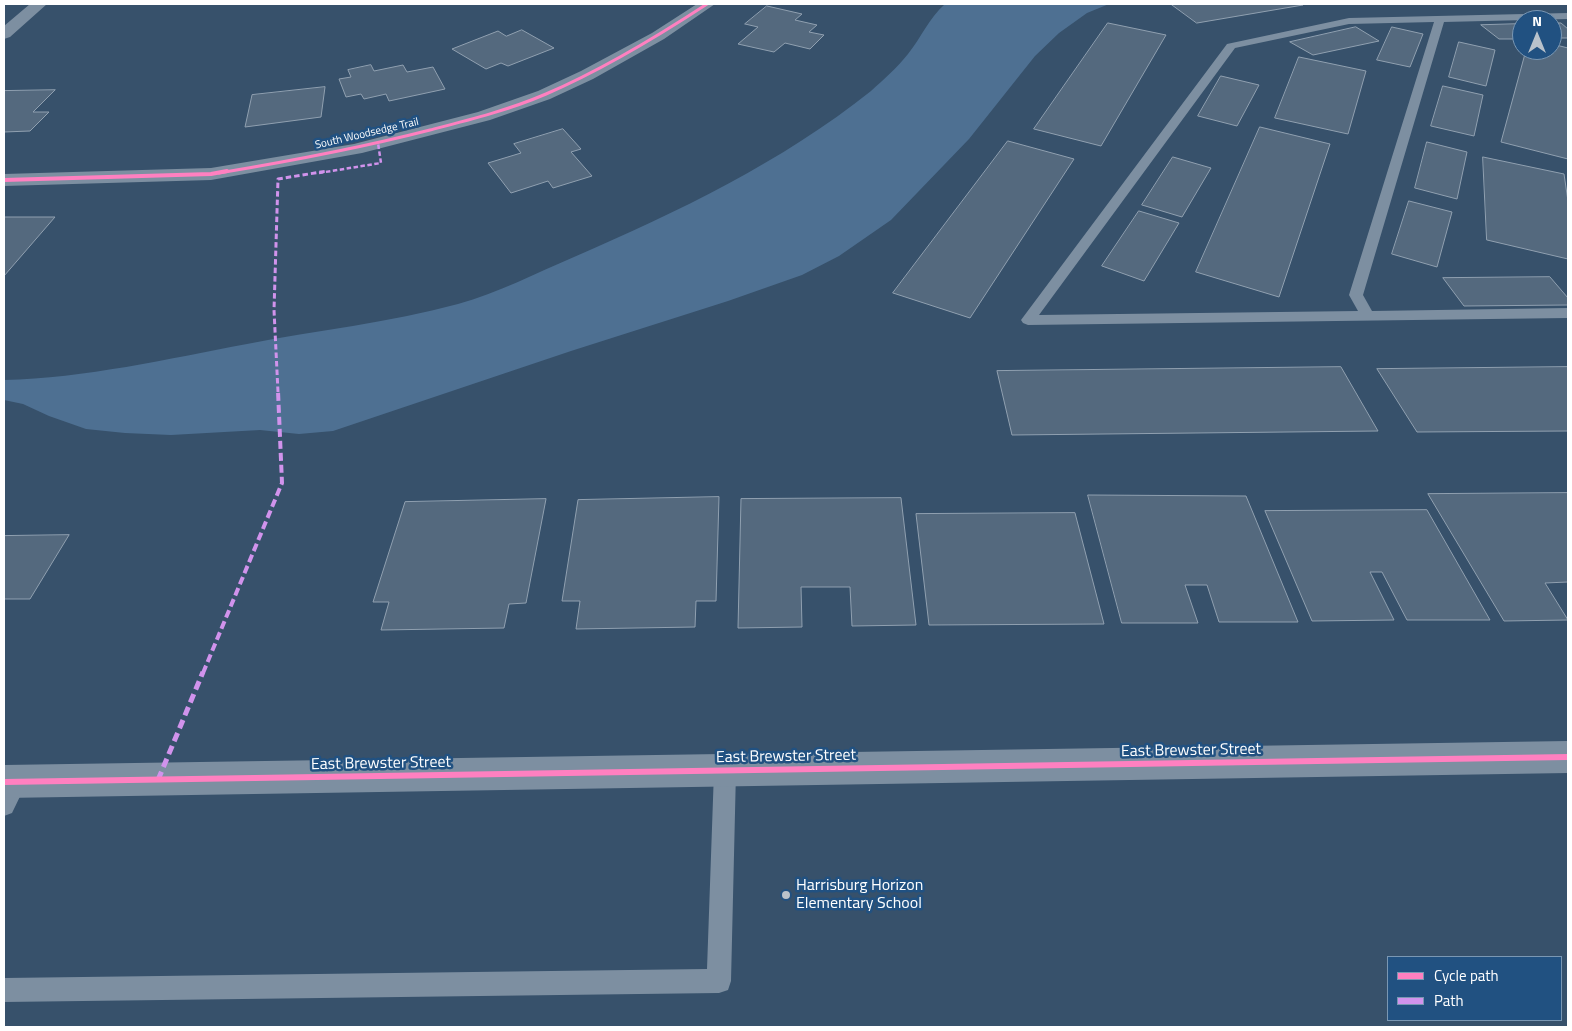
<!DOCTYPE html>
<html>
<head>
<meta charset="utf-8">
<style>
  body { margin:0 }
  #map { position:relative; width:1572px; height:1031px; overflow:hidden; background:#37516b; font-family:"Titillium Web",sans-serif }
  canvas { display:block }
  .frame { position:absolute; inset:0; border:5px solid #fff; pointer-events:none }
  .legend { position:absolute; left:1387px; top:956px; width:175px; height:65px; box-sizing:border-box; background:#215181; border:1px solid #7a97b3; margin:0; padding:6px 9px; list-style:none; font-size:15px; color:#fff }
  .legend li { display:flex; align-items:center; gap:10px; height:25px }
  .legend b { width:25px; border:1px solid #7a97b3 }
  .north { position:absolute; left:1512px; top:10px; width:50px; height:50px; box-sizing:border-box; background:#215181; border:1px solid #7a97b3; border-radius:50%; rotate:0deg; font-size:14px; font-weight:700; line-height:20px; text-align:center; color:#fff }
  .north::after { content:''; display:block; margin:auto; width:18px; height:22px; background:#b9c2cb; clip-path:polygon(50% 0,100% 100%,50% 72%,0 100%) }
</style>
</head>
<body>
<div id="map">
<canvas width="1572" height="1031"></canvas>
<div class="frame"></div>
<ul class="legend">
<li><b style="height:6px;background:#ff80c0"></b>Cycle path</li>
<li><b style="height:6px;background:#d193ec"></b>Path</li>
</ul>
<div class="north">N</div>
</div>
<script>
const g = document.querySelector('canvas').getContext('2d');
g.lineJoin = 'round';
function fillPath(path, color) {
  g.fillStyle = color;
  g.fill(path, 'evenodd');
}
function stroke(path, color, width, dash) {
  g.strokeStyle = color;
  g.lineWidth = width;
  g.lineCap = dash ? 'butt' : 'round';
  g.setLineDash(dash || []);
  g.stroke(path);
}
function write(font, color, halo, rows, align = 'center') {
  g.font = font + ' "Titillium Web",sans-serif';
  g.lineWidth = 5;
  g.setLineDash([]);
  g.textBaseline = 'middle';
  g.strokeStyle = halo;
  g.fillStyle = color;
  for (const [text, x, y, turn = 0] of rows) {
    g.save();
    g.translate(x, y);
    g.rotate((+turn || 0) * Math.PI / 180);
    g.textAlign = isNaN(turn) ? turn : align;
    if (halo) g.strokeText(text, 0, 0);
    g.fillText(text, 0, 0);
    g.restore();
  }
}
const water = new Path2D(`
  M945 4H1109L1087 13 1059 33 1035 56 969 139 891 220 839 256 802 275 728 301 571 351 333 431 299 434 260 430 171 435 125 433 86 429 49 416 23 404 4 400V380C86 378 167 359 247 344 317 330 389 323 458 304 498 293 536 273 574 257 678 212 782 162 871 91 884 79 897 68 908 54 921 38 929 18 945 4Z`);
const building = new Path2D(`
  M1171 4H1301L1303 5 1197 23Z
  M767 6 802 14 795 20 817 25 809 32 824 35 810 49 785 43 774 52 738 44 758 27 745 24Z
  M1108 23 1166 35 1101 146 1034 129Z
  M1552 23H1561L1568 29V38H1552Z
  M1522 24V39H1499L1481 25Z
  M1356 27 1379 41 1313 55 1290 42Z
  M1392 27 1423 34 1410 67 1377 60Z
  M522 30 554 48 508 66 501 63 486 69 452 49 498 31 506 36Z
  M1459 42 1495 50 1486 86 1449 77Z
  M1552 44 1568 48V159L1501 142 1526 50H1552Z
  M1299 57 1366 71 1348 134 1275 118Z
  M371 65 374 71 403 65 407 72 433 67 445 89 389 101 386 94 364 99 361 94 346 97 339 79 351 77 348 70Z
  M1221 76 1259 85 1237 126 1198 116Z
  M1443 86 1483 95 1474 136 1431 126Z
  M325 87 321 117 245 127 252 95Z
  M55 90 33 112H49L30 131 4 132V91Z
  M1260 127 1330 144 1279 297 1196 272Z
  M563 129 581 149 571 152 592 176 553 188 548 181 511 193 488 163 521 153 514 144Z
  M1008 141 1074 159 970 318 893 293Z
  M1427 142 1467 152 1457 199 1415 188Z
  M1173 157 1211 168 1182 217 1142 205Z
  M1483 157 1564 174 1568 201V259L1487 240Z
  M1409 201 1452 212 1437 267 1392 254Z
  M1139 211 1179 223 1144 281 1102 266Z
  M4 217H55L4 276Z
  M1550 277 1568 298V305L1464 306 1443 278Z
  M1341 367 1378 431 1012 435 997 371Z
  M1568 367V431L1417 432 1377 369Z
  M1568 493V582L1545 583 1568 620 1504 621 1428 494Z
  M1088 495 1246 496 1298 622H1219L1207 585H1185L1198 623H1122Z
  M719 497 716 601H696L695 627 576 629 580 601H562L578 500Z
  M901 498 916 625 852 626 850 587H801L802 627 738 628 741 499Z
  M546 499 526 603 509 604 504 628 381 630 389 602H373L405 502Z
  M1427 510 1490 620H1407L1382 572H1370L1394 620 1312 621 1265 511Z
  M1075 513 1104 624 929 625 916 514Z
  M69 535 30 599H4V536Z`);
const lane = new Path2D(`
  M1568 13V19L1444 22 1363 295 1372 311 1568 308V318L1028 325 1023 323 1021 320 1227 44 1349 18ZM1434 22 1349 295 1358 311 1039 315 1235 48 1349 24Z
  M725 761 733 764 736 771 731 981 728 990 719 993 4 1002V978L707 969 714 771 717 764Z
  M16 771 24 775 27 782 12 813 4 816V783L8 775Z`);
const street = new Path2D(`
  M30 4H47L10 37 4 39V26Z
  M697 4H715L664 39 593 79 550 99 490 120 362 153 211 180 4 186V174L211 168 354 144 478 112 538 91 581 71 652 33Z
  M1568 741V773L4 798V765Z`);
const quietFar3 = new Path2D(`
  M319 173 381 163 378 143`);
const quietFar2 = new Path2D(`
  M278 392 274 310 278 179 327 171`);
const quietFar1 = new Path2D(`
  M203 673 282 483 278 391`);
const quiet = new Path2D(`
  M158 780 203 672`);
const cyclewayFar2 = new Path2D(`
  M219 173C291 161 360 148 430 130 469 120 509 110 546 94 602 70 655 38 707 4`);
const cyclewayFar1 = new Path2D(`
  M4 180 211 174 227 171`);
const cycleway = new Path2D(`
  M4 782 1568 757`);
const markers = [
  [786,895,5,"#b9c2cb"]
];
const farStreetnames = [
  ["South Woodsedge Trail",367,134,-13]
];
const nearStreetnames = [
  ["East Brewster Street",1191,751,-1],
  ["East Brewster Street",786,757,-1],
  ["East Brewster Street",381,764,-1]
];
const nearPoinames = [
  ["Harrisburg Horizon",796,886],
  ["Elementary School",796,904]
];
fillPath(water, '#4e7092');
fillPath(building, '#54697e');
stroke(building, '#90a0b0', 1);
fillPath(lane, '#7d8fa1');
fillPath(street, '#7d8fa1');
stroke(quietFar3, '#d193ec', 2.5, [4.5, 2.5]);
stroke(quietFar2, '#d193ec', 3, [5.5, 3]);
stroke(quietFar1, '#d193ec', 4, [8, 4]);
stroke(quiet, '#d193ec', 5, [9, 5]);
stroke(cyclewayFar2, '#ff80c0', 3);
stroke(cyclewayFar1, '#ff80c0', 4);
stroke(cycleway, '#ff80c0', 6);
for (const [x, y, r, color] of markers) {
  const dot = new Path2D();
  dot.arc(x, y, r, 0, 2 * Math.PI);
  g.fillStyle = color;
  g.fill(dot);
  stroke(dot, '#215181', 2);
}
write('11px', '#fff', '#215181', farStreetnames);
write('16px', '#fff', '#215181', nearStreetnames);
write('16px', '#fff', '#215181', nearPoinames, 'left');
</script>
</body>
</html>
